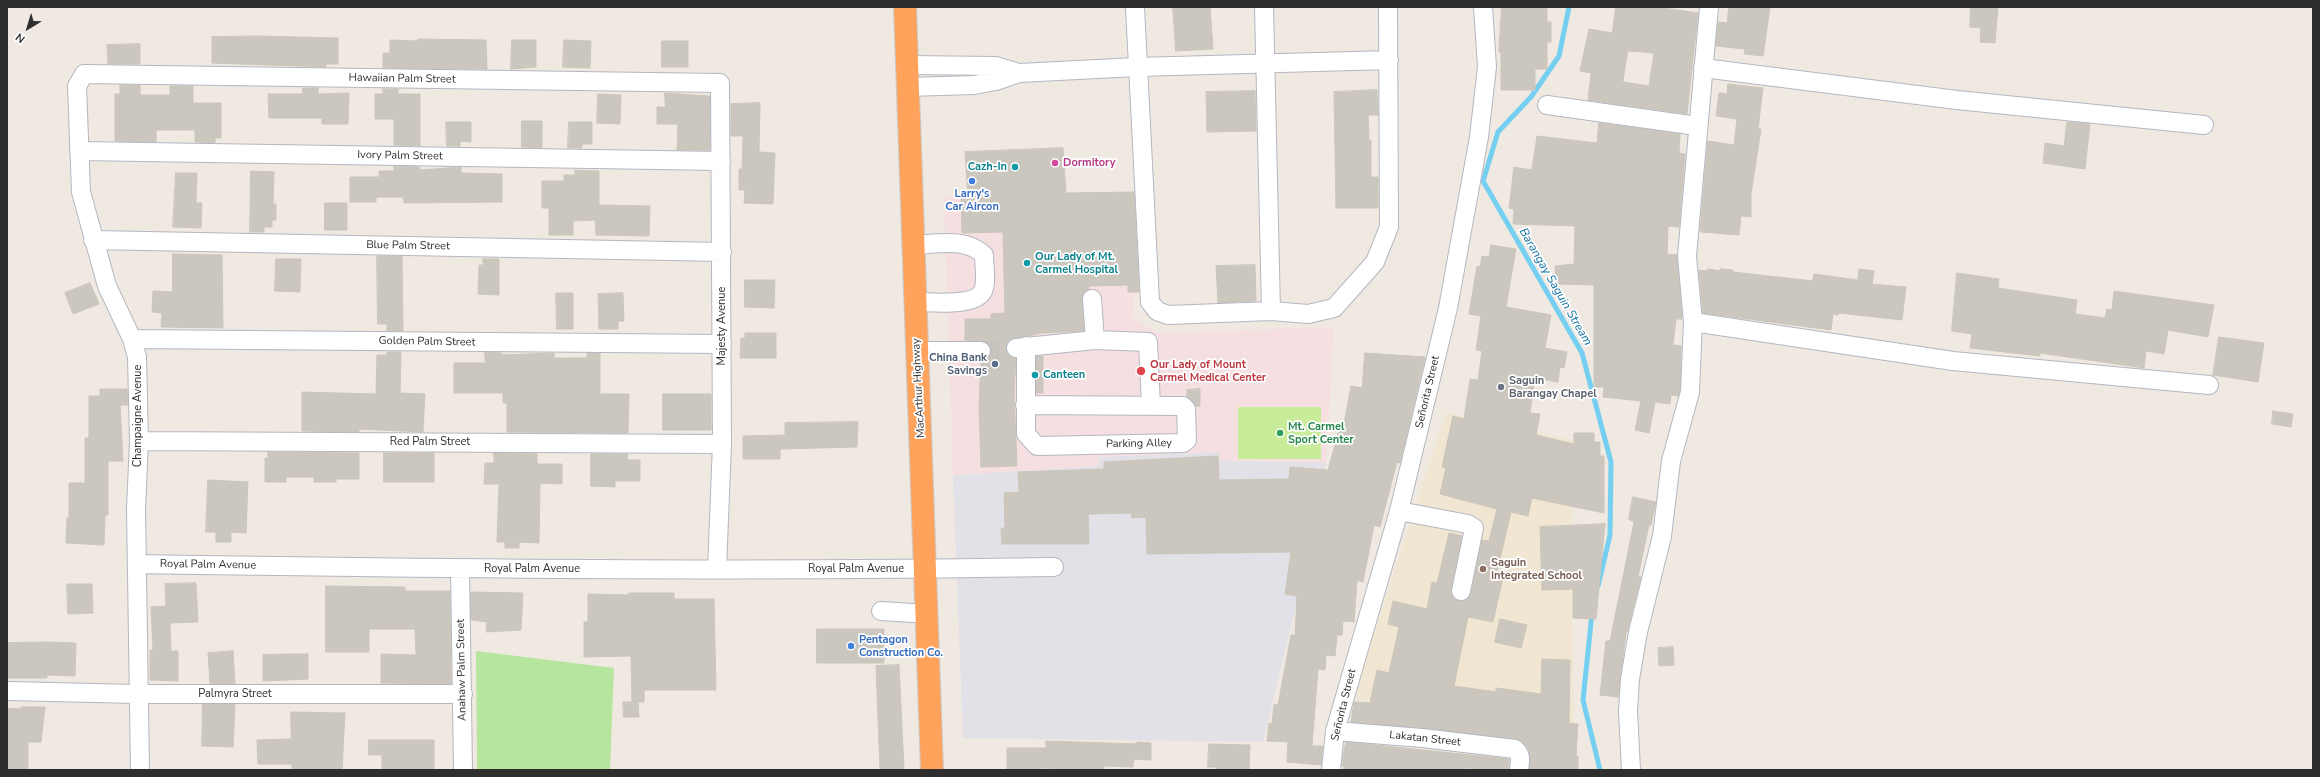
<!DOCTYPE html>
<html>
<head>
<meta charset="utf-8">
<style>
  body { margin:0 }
  #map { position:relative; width:2320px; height:777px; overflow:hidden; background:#efe9e1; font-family:"Nunito Sans",sans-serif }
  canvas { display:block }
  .frame { position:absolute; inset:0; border:8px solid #2e2e2e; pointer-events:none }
  .north { position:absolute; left:8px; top:8px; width:40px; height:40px; -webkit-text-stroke:3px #fff; paint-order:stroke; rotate:218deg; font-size:11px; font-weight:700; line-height:16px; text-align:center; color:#2e2e2e }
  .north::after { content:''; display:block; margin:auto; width:14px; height:18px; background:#2e2e2e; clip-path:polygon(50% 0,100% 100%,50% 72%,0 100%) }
</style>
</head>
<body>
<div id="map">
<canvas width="2320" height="777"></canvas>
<div class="frame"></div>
<div class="north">N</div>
</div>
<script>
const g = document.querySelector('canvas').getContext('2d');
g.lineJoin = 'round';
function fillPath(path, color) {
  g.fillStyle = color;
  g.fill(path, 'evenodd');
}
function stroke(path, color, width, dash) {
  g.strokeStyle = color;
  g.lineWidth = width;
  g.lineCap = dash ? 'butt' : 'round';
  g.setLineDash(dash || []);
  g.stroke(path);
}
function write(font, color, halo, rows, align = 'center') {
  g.font = font + ' "Nunito Sans",sans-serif';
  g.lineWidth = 3.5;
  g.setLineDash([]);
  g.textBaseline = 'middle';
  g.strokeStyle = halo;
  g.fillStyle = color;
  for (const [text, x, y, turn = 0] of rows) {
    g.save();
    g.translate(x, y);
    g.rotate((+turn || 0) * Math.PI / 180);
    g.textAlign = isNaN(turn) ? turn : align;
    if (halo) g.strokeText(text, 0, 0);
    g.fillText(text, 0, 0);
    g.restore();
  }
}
const industrial = new Path2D(`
  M1219 452 1220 460 1326 463 1312 567 1298 597 1263 742 963 738 953 475 1098 466V457Z`);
const education = new Path2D(`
  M1446 413 1572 440 1573 723 1353 698Z`);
const medical = new Path2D(`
  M1138 192 1141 292H1134L1133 317 1157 333 1334 327 1326 463 1220 460 1219 452 1098 457V466L953 475 944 196 961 198 1035 196 1053 193Z`);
const green = new Path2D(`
  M476 651 614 668 610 770H477Z`);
const pitch = new Path2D(`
  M1238 407H1321V459H1238Z`);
const stream = new Path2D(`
  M1569 7 1559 56 1531 97 1498 132 1483 181 1582 353 1611 462 1610 535 1598 586
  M1592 613 1583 700 1600 770`);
const building = new Path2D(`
  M1173 7H1210L1213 49 1176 51Z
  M1502 7H1547V22H1551V42H1547V69H1535V90H1501V52H1499Z
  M1616 7H1657L1698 13 1687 114 1588 100 1591 73 1580 71 1589 29 1612 33ZM1628 51 1654 53 1649 86 1623 82Z
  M1729 7H1770L1763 56 1744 54 1745 49 1716 46 1718 22 1727 23Z
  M1971 7H1998L1995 43 1980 42 1981 28 1970 27Z
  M257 36 338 38V64H326V67L212 63V37Z
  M418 39 486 40 487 69 383 68V53H390V40L418 41Z
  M512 40H536V67L511 69Z
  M564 40 591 41 590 68 563 67Z
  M662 41H688V67H662Z
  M140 44V64H108L107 45Z
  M1728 84 1763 88 1758 129H1761L1751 194V217L1741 216 1739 235 1701 232 1700 230 1708 141 1734 145 1737 119 1716 116 1719 93 1727 94Z
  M120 85H140V95H170V86H193V103H221V138H215V143L195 142V130H156V142L115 141V94H120Z
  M303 88H318V94L349 93 348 124H322V118H269L268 94H302Z
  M383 89H398V94H420V146L394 145V119H375V94H383Z
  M1377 90 1378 115H1368L1369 140H1371V177H1378V208H1336L1334 92Z
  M1255 91 1256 131 1207 132 1206 92Z
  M665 93 710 96V150H677L678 124H657V107H665Z
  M598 94 621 95 620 124 597 123Z
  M760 103 759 152 775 153 773 204 744 203 745 190H739V169H742L743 136H731V104Z
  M522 121H542V148L522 147Z
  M446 122H471V142L460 141V146H447Z
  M569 122H592V144H582V148H568Z
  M2067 122 2090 124 2085 169 2043 163 2045 143 2064 146Z
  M1599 123 1680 134 1679 153 1685 154 1679 227 1668 226 1667 254 1677 255 1682 319H1676L1673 345 1681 346 1680 390 1678 396 1671 395 1670 404 1655 402 1649 433 1635 430 1641 401 1603 397 1604 387H1594V285L1556 284 1555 266 1574 264 1575 226 1513 224 1514 209 1509 208 1514 167 1532 170 1537 136 1597 143Z
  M1063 148 1066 193 1134 192 1139 292H1128V285L1089 286V289L1083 294 1082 299 1084 331 1042 333 1010 340 1006 349 1008 354 1016 358 1014 393 1017 466 981 467 979 407 981 362 990 357 991 351 986 342 965 340V319H991V314L1005 313 1003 232 962 233 961 198H968L965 152Z
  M394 166 420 167V170L461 167V173L502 174V202L404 203 403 197H376V202H350V177H379V171H394Z
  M575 170 599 171V205L650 206 649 236 596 235 595 220 573 221V235H549V208H542V181H564V175H575Z
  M251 171 274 172 273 204H276V220H272V227H264V232H250Z
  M176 173H197L196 203H202L201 228 173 227Z
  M325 203H347V230H325Z
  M1491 245 1516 249 1506 307 1551 315 1545 348 1567 352 1564 368 1560 367 1558 382 1535 378 1530 413 1540 414 1536 435 1574 444V433H1594V442H1600V456H1604V513L1532 498 1528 516 1511 512 1496 576 1503 577 1493 622 1468 617 1454 686 1496 692V688L1541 694 1542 659 1570 660 1569 723 1578 724 1576 756H1578V770H1530L1529 750 1522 742 1516 739 1351 722 1354 702 1370 703 1377 670 1389 673 1399 627 1388 624 1393 601 1427 609 1432 582 1437 583 1449 533 1462 536 1451 589 1454 599 1465 601 1471 593 1482 540 1489 541 1497 509 1440 494 1446 468 1442 467 1453 416 1464 419 1470 379 1478 380 1482 351 1476 350 1481 316 1469 314 1477 266 1480 267 1482 256 1489 257Z
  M173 254 222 255 223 328 161 327 162 313 152 312 153 291 172 292Z
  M377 256H402L403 331H387V324H378Z
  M276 259H301L300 292 275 291Z
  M483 259H499V295L478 294 479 265H483Z
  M1255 265 1256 301 1218 303 1216 266Z
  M1708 269 1720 271V269L1733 270V272L1813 281 1814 274 1858 280 1859 269 1874 271 1872 284 1906 287 1902 320 1839 313 1838 315 1833 314 1831 330 1703 313 1699 270 1708 271Z
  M1957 273 1999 279 1998 288 2077 300 2075 314 2105 318 2107 309 2112 310 2114 291 2214 305 2208 337 2168 330 2164 354 2146 351 2144 368 2040 353V356L1970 348 1972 334 1952 331Z
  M745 280H775L774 308 745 307Z
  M90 283 99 304 73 314 65 293Z
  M556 293H573V329H557Z
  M623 293 624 321H618V329H599L598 294Z
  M745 333H776V358H740L741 338H745Z
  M2219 337 2264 343 2258 382 2213 375Z
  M387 352H401L400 393 425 394 423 432 359 429V432L302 431V392L376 394 377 355H387Z
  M485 352 502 353V355L554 353V358H587V353H600V394H629L628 433 507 432V403H503V393H454V363H485Z
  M1365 353 1425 357 1400 463 1397 462 1380 527 1374 525 1363 582 1357 580 1354 622 1343 621 1342 635H1337L1335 656 1326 655 1325 670 1318 669 1312 746H1323L1321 765 1287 762 1288 742 1267 741 1269 723 1272 724 1274 704 1278 705 1291 635H1295L1297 596 1285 594 1291 552 1147 554 1146 517 1132 518 1131 513 1088 514 1089 544H1002L1001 528H1005L1004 493 1019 492 1018 472 1104 469V462L1218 456 1219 480 1289 479 1290 467 1328 470 1341 423 1344 424 1351 386 1362 388Z
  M1036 356H1043V393H1036Z
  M100 389H127L128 405H120L123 461H108V515H105L104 545 66 543 67 518H69V483H85V438H89V396H100Z
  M1200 389V406H1195L1187 397V390Z
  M663 394H711V430H663Z
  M2273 411 2293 414 2291 427 2272 424Z
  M858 422 857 447 780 449V459H743V436L785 435V423Z
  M268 452 359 453V479H336V482H314V477H286V482H265V458H268Z
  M384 453H434V482H384Z
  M494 453 537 454V464H562V484L540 483 539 543 519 542V548H505V542H497L499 484H484L485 463H494Z
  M591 454H628L627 460H640V481H615V487L591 486Z
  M208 480 248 482 246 533 231 532V542H216V532H206Z
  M1633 497 1656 502 1655 505 1651 525H1649L1638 577H1641L1627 632H1626L1618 697 1600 695 1606 641H1610L1634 522 1629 519Z
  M1605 524 1596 619 1573 618V589L1542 590 1540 527Z
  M196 583 198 622 170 623 171 651H178V681L150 680V650H153L151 607 166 606 165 584Z
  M67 584H92L93 613 68 614Z
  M326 586 405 587V591H450L451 684 381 683V654L416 655 415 629H369V652H326Z
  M471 592 523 593 521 630 486 632 487 622 471 620Z
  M629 593H674V599H714L716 690H644V702H632L631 656 584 657V622H588V594L629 595Z
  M1500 619 1527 625 1521 648 1495 642Z
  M817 629H884V663H817Z
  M48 642 76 643 75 676 47 675V678H7V643Z
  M1673 647 1674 665 1659 666 1658 648Z
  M233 651 235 684H210L208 653Z
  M289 654H308V679L263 681V655Z
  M899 665 904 770H880L876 666Z
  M623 702H638L639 717H624Z
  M203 704H235L233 747 202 746Z
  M21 707H45L41 742H28V770H7V708L21 709Z
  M291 712 345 713 342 770H292V764H258L257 740 291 739Z
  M369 740H434V770H382V755H369Z
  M1046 741 1137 744V742L1151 743V760L1134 759 1133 767 1104 766V770L1040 768V770H1007V748H1046Z
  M1346 742 1509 759V770L1466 768 1465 770H1344V766H1342Z
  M1209 744 1250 745 1249 770H1216V767H1208Z`);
const minorTunnel = new Path2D(`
  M981 351 1016 348`);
const minor = new Path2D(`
  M1135 7 1150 302 1157 311 1168 315 1271 311 1308 314 1334 308 1375 262 1389 227 1388 7
  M1264 7 1271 311
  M907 65 996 66 1019 73
  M1703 68 1957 100 2204 125
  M908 87 974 85 996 81 1019 73 1137 67 1389 60
  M1547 105 1697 126
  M79 151 721 161
  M93 240 722 252
  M914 245C938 244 965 237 984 255 984 265 987 282 983 291 975 307 932 302 916 302
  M1092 299 1095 340
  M1693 322 1953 361 2209 385
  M132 339 722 344
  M1016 348 1095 340 1148 342 1151 405
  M917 351H981
  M1025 405 1183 406 1186 409 1187 440 1183 443 1037 446 1026 434V346
  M139 441 722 444
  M1399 511 1468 524 1474 528 1461 591
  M137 564C442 569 748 572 1054 567
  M460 569 463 770
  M881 611 928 614
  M7 691 138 694H463
  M1335 731 1422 738 1515 749C1522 755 1520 761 1519 770
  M140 770 136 509 139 441 137 357 132 339 107 286 81 192 77 86 84 74 720 83 722 444 717 569
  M1331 770 1335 731 1399 511 1448 308 1479 137 1487 67 1483 7
  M1631 770 1628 711 1630 679 1638 632 1662 536 1671 461 1690 392 1693 322 1687 256 1709 7`);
const highway = new Path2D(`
  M905 7 932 770`);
const markers = [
  [1055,163,4,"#d1479c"],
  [1015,167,4,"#0f9aa8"],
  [972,181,4,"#3f7fe0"],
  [1027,263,4,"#0f9aa8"],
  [995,364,4,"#5c6f8a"],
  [1141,371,5,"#e0444e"],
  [1035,375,4,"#0f9aa8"],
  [1501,387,4,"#6b7280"],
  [1280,433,4,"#2e9e5b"],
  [1483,569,4,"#8d6e63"],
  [851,646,4,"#3f7fe0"]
];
const streetNames = [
  ["Hawaiian Palm Street",402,79,1],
  ["Ivory Palm Street",400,156,1],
  ["Blue Palm Street",408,246,1],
  ["Majesty Avenue",722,326,-90],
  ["Golden Palm Street",427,342,1],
  ["MacArthur Highway",919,388,-93],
  ["Señorita Street",1428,392,-77],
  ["Champaigne Avenue",138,416,-90],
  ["Red Palm Street",430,442],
  ["Parking Alley",1139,444,-1],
  ["Royal Palm Avenue",208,565,1],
  ["Royal Palm Avenue",532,569],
  ["Royal Palm Avenue",856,569],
  ["Anahaw Palm Street",462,670,-91],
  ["Palmyra Street",235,694],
  ["Señorita Street",1344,705,-76],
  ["Lakatan Street",1425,739,6]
];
const hotelNames = [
  ["Dormitory",1063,163]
];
const cultureNames = [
  ["Cazh-In",1007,167,"right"],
  ["Our Lady of Mt.",1035,257],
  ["Carmel Hospital",1035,270],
  ["Canteen",1043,375]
];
const shopNames = [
  ["Larry's",972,194],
  ["Car Aircon",972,207],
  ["Pentagon",859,640,"left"],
  ["Construction Co.",859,653,"left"]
];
const serviceNames = [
  ["China Bank",987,358],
  ["Savings",987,371]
];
const healthNames = [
  ["Our Lady of Mount",1150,365],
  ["Carmel Medical Center",1150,378]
];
const worshipNames = [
  ["Saguin",1509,381],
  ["Barangay Chapel",1509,394]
];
const leisureNames = [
  ["Mt. Carmel",1288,427],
  ["Sport Center",1288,440]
];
const educationNames = [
  ["Saguin",1491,563],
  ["Integrated School",1491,576]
];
const waterNames = [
  ["Barangay Saguin Stream",1555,287,60]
];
fillPath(industrial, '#e3e1e8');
fillPath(education, '#f0e6d1');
fillPath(medical, '#f5dfe0');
fillPath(green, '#b6e59e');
fillPath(pitch, '#c9ec9a');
stroke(stream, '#75cff0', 5);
fillPath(building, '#cbc7bf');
stroke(building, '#cbc5ba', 1);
stroke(minorTunnel, '#c8c4bd', 18, [18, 9]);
stroke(minor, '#b4b7c1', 20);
stroke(highway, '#c9c9c9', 24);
stroke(minor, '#fff', 18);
stroke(highway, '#ffa35c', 22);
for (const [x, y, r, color] of markers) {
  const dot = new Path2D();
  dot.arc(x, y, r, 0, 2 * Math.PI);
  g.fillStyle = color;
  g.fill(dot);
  stroke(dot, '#fff', 1.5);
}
write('11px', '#2e2e2e', '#fff', streetNames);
write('bold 11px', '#b23c85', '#fff', hotelNames, 'left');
write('bold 11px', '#0d838f', '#fff', cultureNames, 'left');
write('bold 11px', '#366cbe', '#fff', shopNames);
write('bold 11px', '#4e5e75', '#fff', serviceNames, 'right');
write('bold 11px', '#be3a42', '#fff', healthNames, 'left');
write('bold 11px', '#5b616d', '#fff', worshipNames, 'left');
write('bold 11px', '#27864d', '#fff', leisureNames, 'left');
write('bold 11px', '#785e54', '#fff', educationNames, 'left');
write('italic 12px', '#0d6fa3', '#fff', waterNames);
</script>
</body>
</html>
